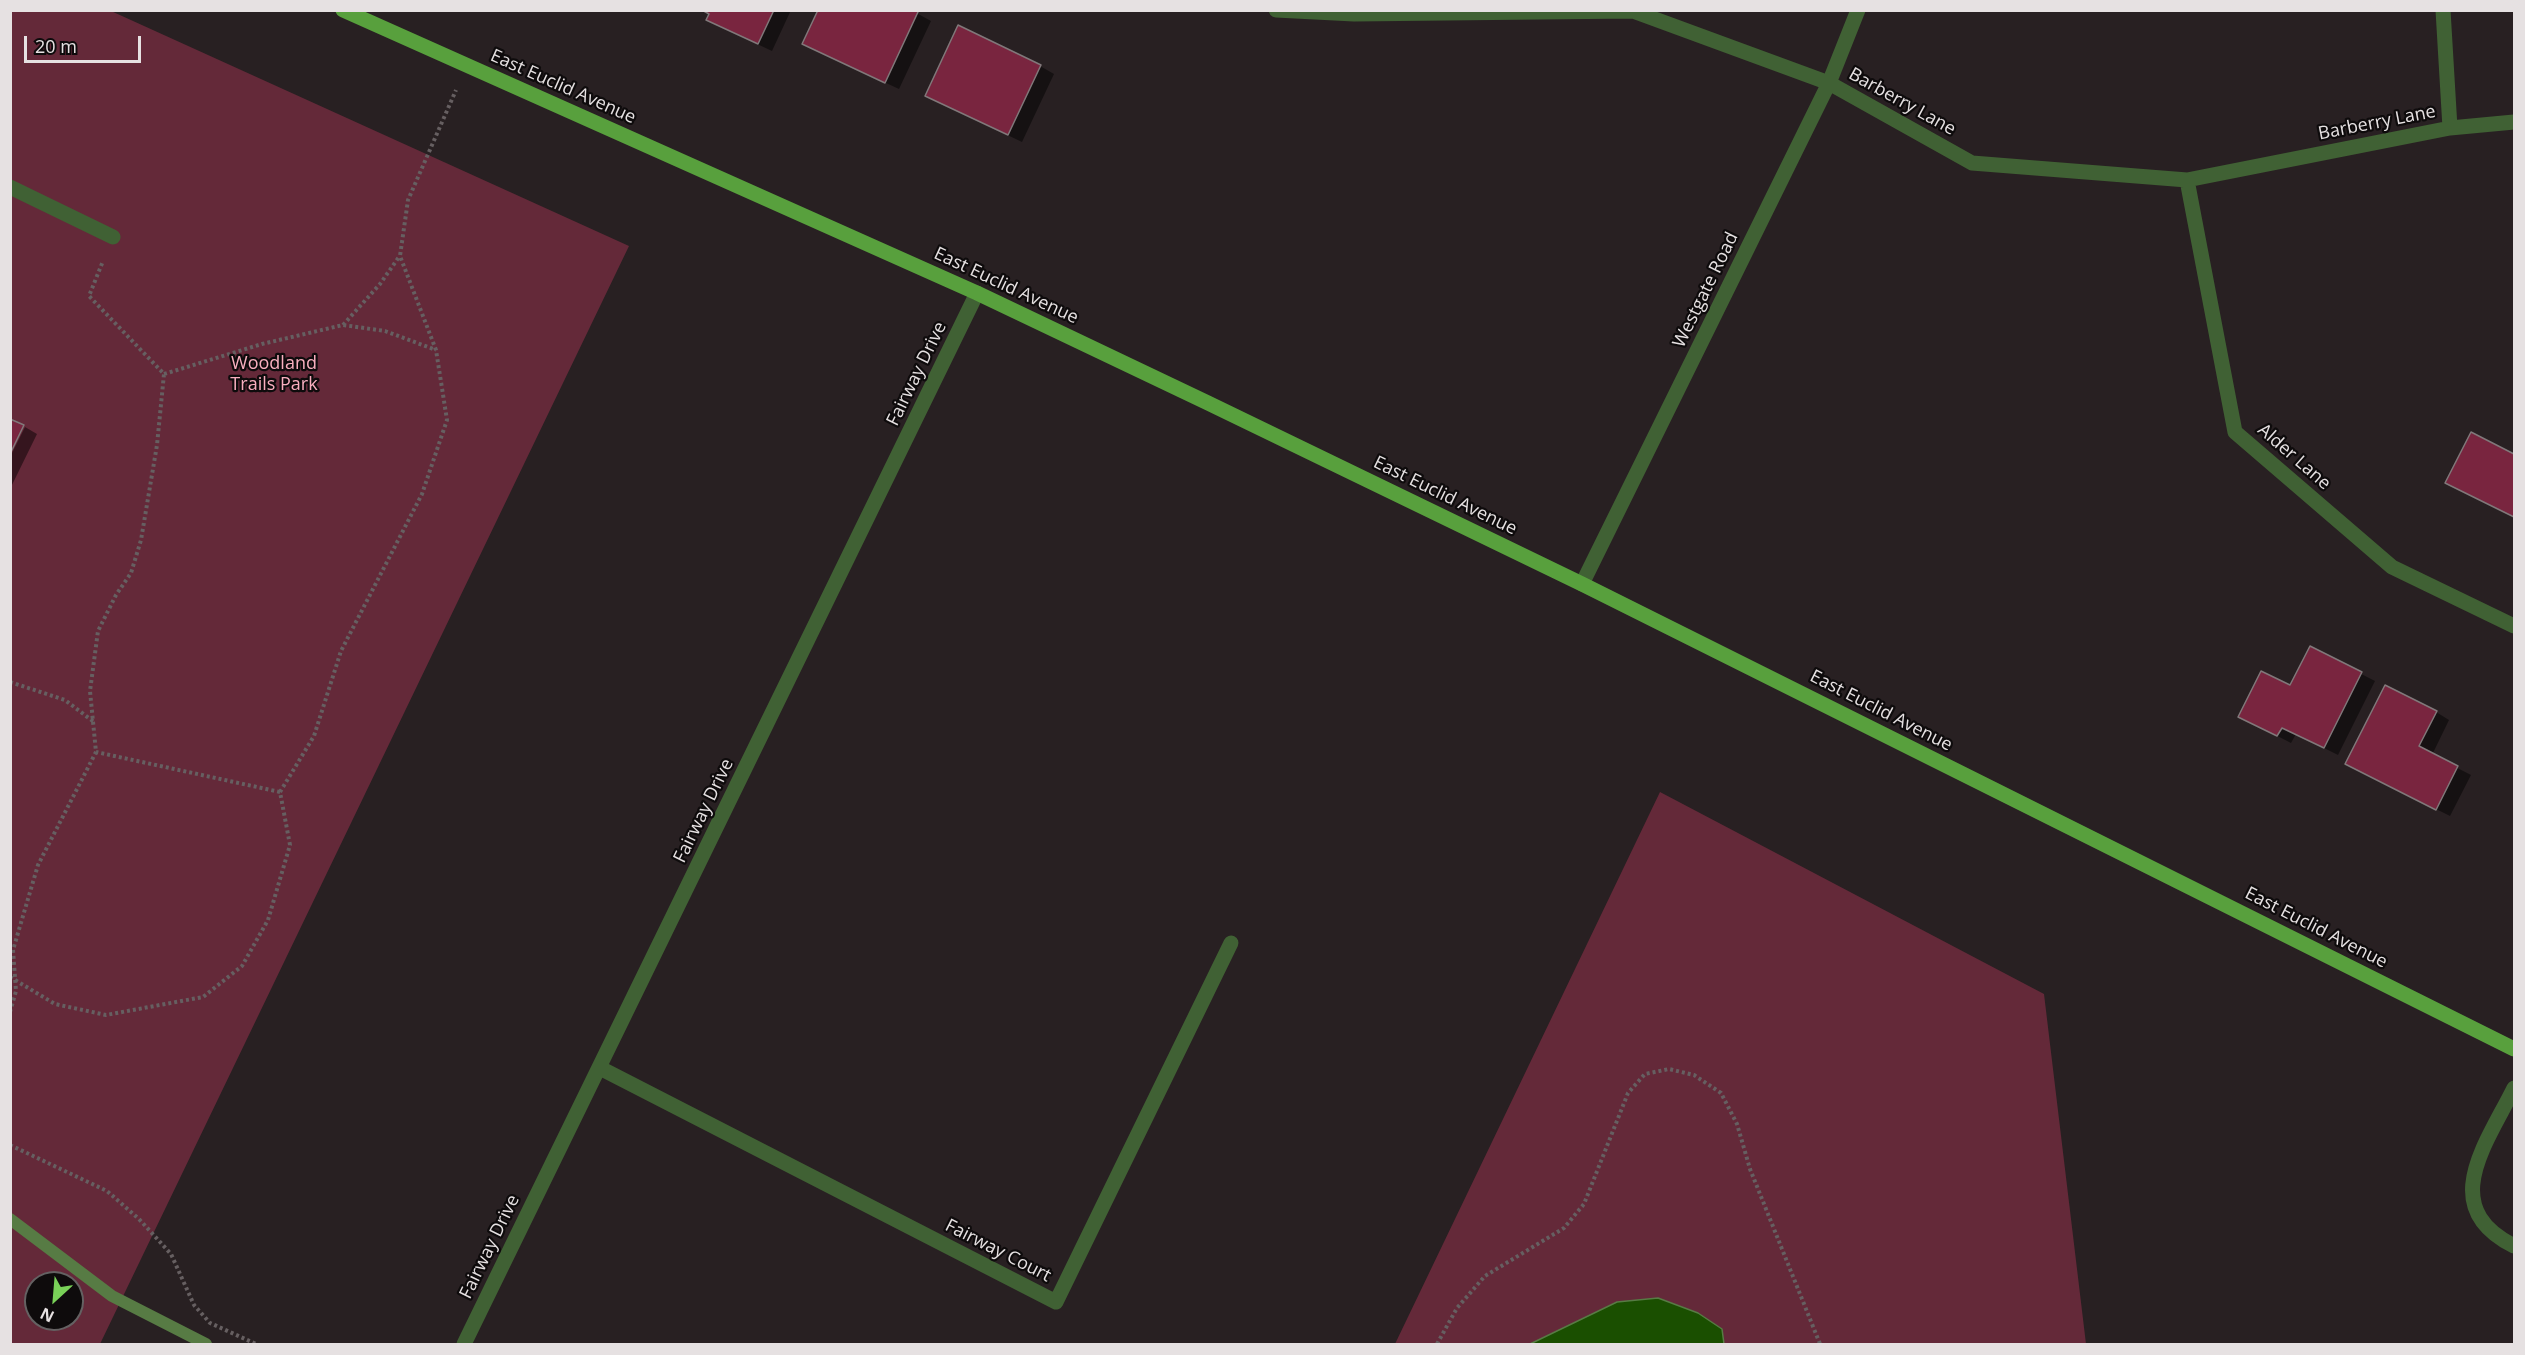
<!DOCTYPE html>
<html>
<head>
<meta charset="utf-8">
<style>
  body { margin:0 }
  #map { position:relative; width:2525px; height:1355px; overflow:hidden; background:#282022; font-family:"Open Sans",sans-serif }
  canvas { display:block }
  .frame { position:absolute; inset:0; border:12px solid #e6e1e2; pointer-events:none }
  .north { position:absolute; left:24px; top:1271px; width:60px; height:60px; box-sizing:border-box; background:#0e0b0c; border:2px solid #646162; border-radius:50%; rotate:206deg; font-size:16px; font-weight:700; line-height:24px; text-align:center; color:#e6e1e2 }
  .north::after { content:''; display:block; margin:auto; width:21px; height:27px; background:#79d158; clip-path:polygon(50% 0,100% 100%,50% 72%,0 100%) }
  .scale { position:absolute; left:24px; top:36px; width:117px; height:27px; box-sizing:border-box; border:3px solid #e6e1e2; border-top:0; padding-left:8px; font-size:18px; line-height:21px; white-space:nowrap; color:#e6e1e2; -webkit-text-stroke:4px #0e0b0c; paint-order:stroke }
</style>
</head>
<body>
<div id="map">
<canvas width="2525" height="1355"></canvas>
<div class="frame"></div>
<div class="north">N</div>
<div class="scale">20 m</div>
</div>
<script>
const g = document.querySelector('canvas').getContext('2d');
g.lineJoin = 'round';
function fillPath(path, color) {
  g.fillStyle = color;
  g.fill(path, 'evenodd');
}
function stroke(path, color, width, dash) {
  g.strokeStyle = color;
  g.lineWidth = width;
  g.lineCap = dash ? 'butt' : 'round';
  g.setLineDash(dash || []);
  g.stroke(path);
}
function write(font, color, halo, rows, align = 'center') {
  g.font = font + ' "Open Sans",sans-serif';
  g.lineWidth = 4.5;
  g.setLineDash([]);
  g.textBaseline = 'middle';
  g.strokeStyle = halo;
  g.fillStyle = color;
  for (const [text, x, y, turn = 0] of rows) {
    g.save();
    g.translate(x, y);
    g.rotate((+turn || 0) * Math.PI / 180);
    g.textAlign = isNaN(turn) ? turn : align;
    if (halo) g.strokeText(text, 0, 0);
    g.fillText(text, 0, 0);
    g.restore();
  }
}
const green = new Path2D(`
  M10 11H111L629 246 100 1344H11ZM36 1283H72V1319H36Z
  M1660 792 2044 994 2086 1344H1395Z`);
const water = new Path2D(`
  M1658 1298 1698 1313 1722 1329 1724 1344H1530L1617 1302Z`);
const shadow = new Path2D(`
  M702 10H791L772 51 721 27 710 14Z
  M911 10 931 21 899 89 817 51Z
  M1040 66 1054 74 1022 142 926 96Z
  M25 427 37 434 10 489V457Z
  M2472 434 2514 456V517L2460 490Z
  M2310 648 2375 681 2338 755 2296 734 2291 743 2254 724 2290 687Z
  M2436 712 2449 720 2432 755 2471 775 2450 816 2360 771Z`);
const stream = new Path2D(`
  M10 1219 112 1296 206 1344`);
const building = new Path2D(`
  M702 10H774L758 44 706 20 709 14Z
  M818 10H915L918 12 885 83 802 44Z
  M958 25 1041 65 1008 135 925 96Z
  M10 419 24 425 10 454Z
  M2471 432 2514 454V517L2445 483Z
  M2310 646 2362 672 2324 748 2282 728 2277 736 2238 717 2261 671 2290 685Z
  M2385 685 2437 711 2419 746 2458 766 2436 810 2345 764Z`);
const path = new Path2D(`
  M343 325 380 284 399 257
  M164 374 262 344 343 325 385 331 436 350
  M10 682 65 700 94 722
  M280 792 314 736 341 651 422 494 447 420 436 350 400 256 408 200 456 90
  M10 977 55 1004 106 1015 203 997 242 966 268 920 290 845 280 792 96 752
  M10 1012 16 991 13 950 38 865 96 752 90 691 98 631 116 595 131 573 141 540 157 445 164 374 89 296 103 261
  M10 1145 107 1191 139 1219 171 1254 194 1305 210 1323 256 1344
  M1437 1344 1457 1308 1485 1276 1564 1228 1584 1204 1628 1093 1645 1074 1669 1069 1694 1075 1721 1093 1737 1124 1750 1169 1820 1344`);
const lane = new Path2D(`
  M10 187 113 237
  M2514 1088C2487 1143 2436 1207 2514 1246`);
const street = new Path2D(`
  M1276 10 1354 14 1633 11 1829 83 1972 163 2187 180 2450 128 2514 122
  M2443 10 2450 128
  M2187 180 2235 432 2392 567 2514 626
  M1582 584 1829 83 1858 10
  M600 1068 1056 1302 1231 943
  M464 1344 977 293`);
const primary = new Path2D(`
  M343 10 977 293 1208 403 1582 584 2514 1049`);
const streetNames = [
  ["East Euclid Avenue",563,87,24],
  ["Barberry Lane",1902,102,29],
  ["Barberry Lane",2377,123,-11],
  ["East Euclid Avenue",1006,286,25],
  ["Westgate Road",1706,290,-64],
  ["Fairway Drive",917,374,-64],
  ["Alder Lane",2294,457,41],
  ["East Euclid Avenue",1445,496,26],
  ["East Euclid Avenue",1881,711,27],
  ["Fairway Drive",704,811,-64],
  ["East Euclid Avenue",2316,928,27],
  ["Fairway Drive",490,1247,-64],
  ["Fairway Court",998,1251,27]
];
const parkNames = [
  ["Woodland",274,364],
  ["Trails Park",274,385]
];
fillPath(green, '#642939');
fillPath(water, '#1a4f00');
stroke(water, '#577b44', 1.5);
fillPath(shadow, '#0007');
stroke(stream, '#577b44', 12);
fillPath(building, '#79253f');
stroke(building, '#81787a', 1.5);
stroke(path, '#665f61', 4, [3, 3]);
stroke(lane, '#406134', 15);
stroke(street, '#406134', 15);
stroke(primary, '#58a03d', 15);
write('18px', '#e6e1e2', '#0e0b0c', streetNames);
write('18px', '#f9afbf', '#0e0b0c', parkNames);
</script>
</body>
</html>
